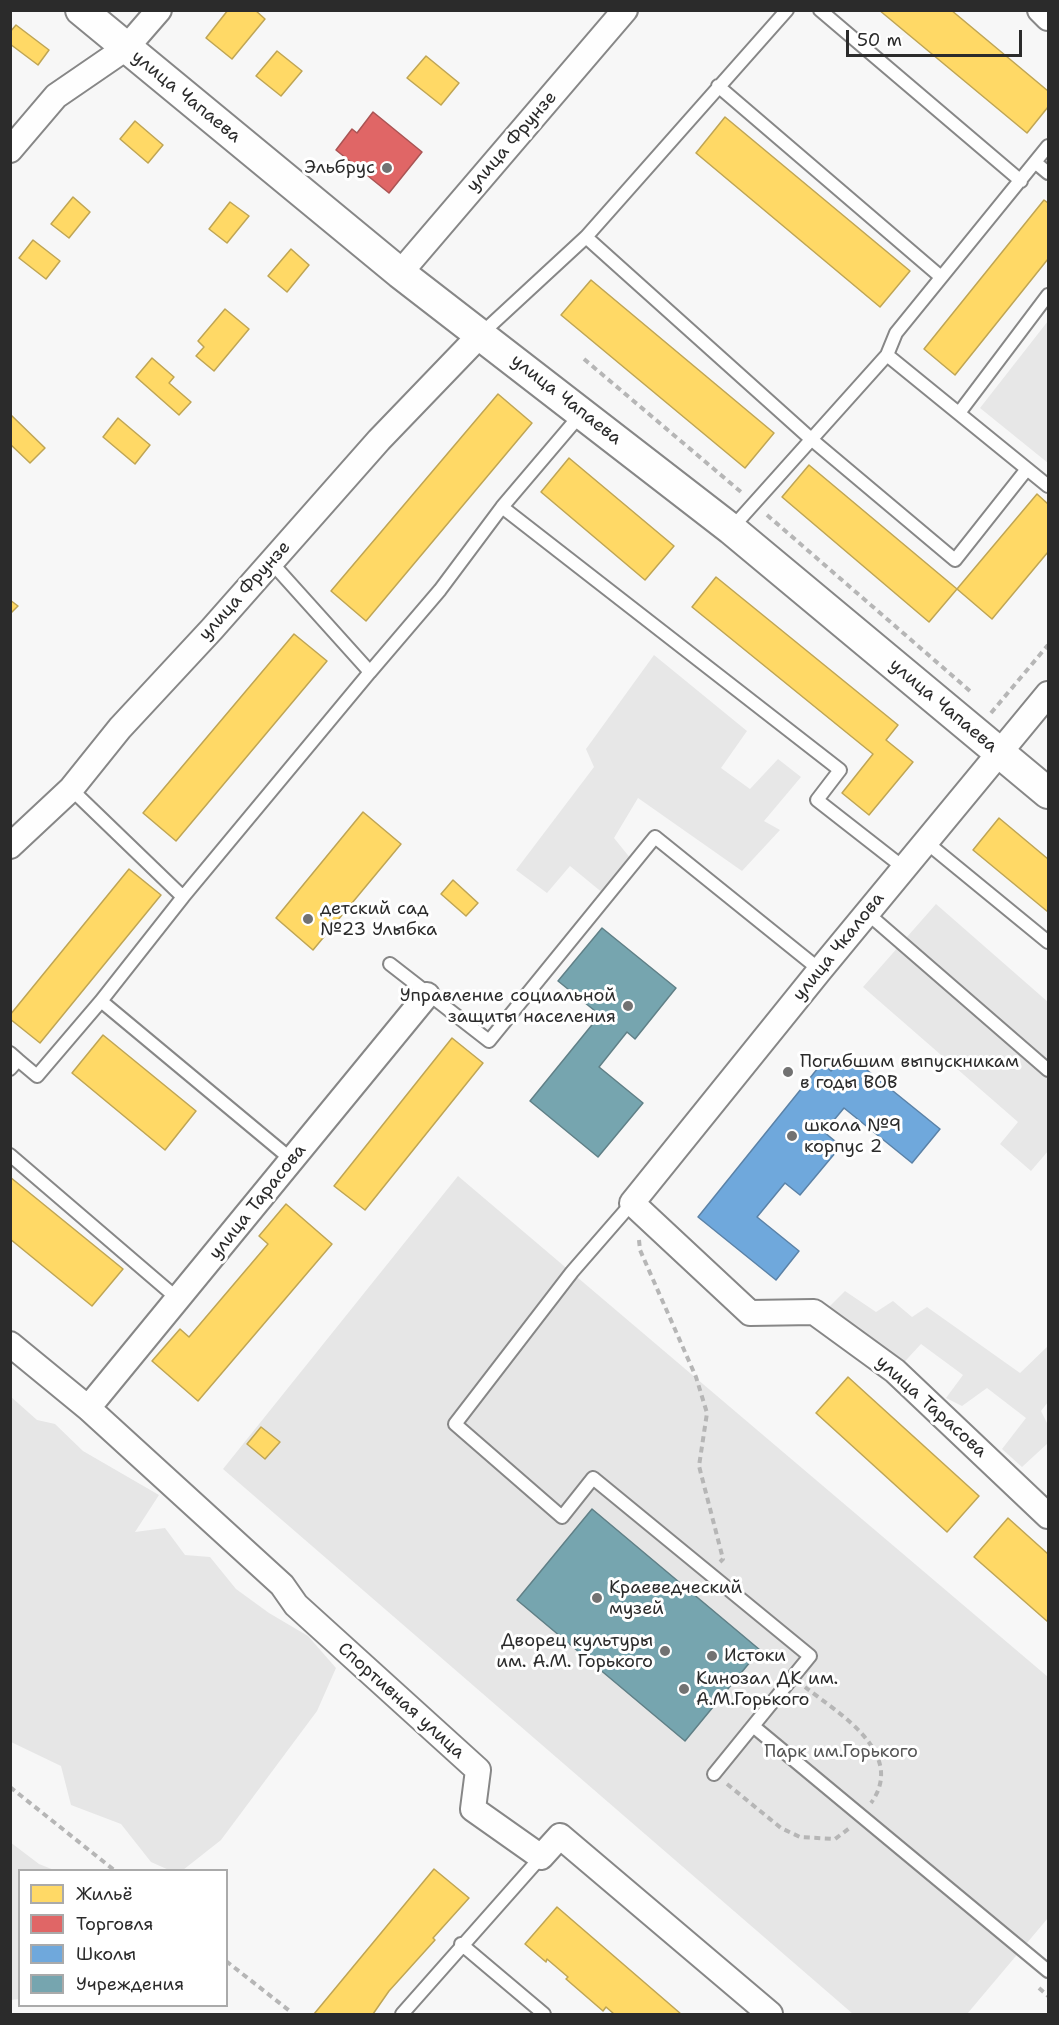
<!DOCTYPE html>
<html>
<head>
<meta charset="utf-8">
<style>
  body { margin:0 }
  #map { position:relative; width:1059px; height:2025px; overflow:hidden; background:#f7f7f7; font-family:"Shantell Sans",sans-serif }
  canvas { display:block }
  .frame { position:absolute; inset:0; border:12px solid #2b2b2b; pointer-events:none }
  .legend { position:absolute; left:18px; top:1869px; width:210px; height:138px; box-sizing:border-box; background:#fff; border:2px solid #aaa; margin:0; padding:8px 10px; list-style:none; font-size:18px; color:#2b2b2b }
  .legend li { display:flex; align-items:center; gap:12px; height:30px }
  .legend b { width:30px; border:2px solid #aaa }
  .scale { position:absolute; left:846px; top:30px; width:176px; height:27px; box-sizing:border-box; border:3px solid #2b2b2b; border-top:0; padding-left:8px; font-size:18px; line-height:21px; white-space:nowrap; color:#2b2b2b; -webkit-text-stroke:4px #fff; paint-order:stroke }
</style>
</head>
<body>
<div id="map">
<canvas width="1059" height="2025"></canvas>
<div class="frame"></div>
<ul class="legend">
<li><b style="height:16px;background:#ffd966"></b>Жильё</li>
<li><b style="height:16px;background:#e06666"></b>Торговля</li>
<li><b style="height:16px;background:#6fa8dc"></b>Школы</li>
<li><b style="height:16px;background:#76a5af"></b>Учреждения</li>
</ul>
<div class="scale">50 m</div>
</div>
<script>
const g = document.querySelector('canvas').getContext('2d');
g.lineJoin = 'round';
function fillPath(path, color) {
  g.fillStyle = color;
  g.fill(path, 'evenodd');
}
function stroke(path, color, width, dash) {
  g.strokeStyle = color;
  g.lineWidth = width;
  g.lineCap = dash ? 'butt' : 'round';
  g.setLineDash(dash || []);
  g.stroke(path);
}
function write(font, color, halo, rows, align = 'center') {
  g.font = font + ' "Shantell Sans",sans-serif';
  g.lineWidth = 6;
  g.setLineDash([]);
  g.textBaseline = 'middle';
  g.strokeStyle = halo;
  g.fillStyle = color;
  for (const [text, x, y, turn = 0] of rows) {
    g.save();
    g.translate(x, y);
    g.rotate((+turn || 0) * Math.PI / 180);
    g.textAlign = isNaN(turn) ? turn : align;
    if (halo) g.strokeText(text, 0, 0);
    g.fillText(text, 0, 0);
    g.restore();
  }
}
const built = new Path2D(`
  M1048 321V463L980 408Z
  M654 655 747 731 721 768 750 789 778 759 801 777 764 821 780 830 742 871 638 798 614 838 631 859 604 894 570 866 547 893 516 870 594 767 586 749Z
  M936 904 1048 1002V1151L1031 1171 1000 1144 1018 1122 863 987Z
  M845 1291 876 1312 893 1301 912 1317 927 1307 1020 1373 1048 1346V1402L1041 1411 1048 1425V1443L1022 1467 1002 1449 1026 1418 987 1388 962 1406 946 1398 963 1375 921 1344 896 1371 825 1311Z`);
const green = new Path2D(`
  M458 1176 1048 1677V1918L967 2014H853L223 1469Z
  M10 1396 37 1420 55 1424 83 1451 159 1495 135 1532 165 1528 185 1555 210 1557 236 1589 269 1613 308 1636 336 1668 317 1711 221 1840 183 1870H169L151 1862 121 1824 71 1805 61 1766 11 1742Z
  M10 1842 39 1864 54 1870H20L19 1999 11 2000Z`);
const homes = new Path2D(`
  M228 10H255L265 19 232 59 206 38Z
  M879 10H951L1048 91V107L1027 133Z
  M16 25 49 50 38 65 10 44V32Z
  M277 51 302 71 281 96 256 76Z
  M426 56 459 83 441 105 407 78Z
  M725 117 910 271 880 307 696 153Z
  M135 121 163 145 148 163 120 139Z
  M73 197 90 212 69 238 51 224Z
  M1044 200 1048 203V259L955 375 924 349Z
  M230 202 249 216 227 243 209 229Z
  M33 240 60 261 46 279 19 258Z
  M291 249 309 265 287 292 268 276Z
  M591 280 774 433 745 468 561 315Z
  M225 309 249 329 214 371 196 356 204 347 198 341Z
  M152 358 174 377 169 383 191 402 179 415 136 377Z
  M498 394 532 423 366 621 331 591Z
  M10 414 45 448 30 463 10 444Z
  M118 418 150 445 135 464 103 437Z
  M569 458 674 546 645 580 541 492Z
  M809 465 957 589 929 622 782 497Z
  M1037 494 1048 504V552L992 619 957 589Z
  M716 577 898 725 886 740 913 762 869 815 842 793 873 754 692 607Z
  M10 600 18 606 10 614Z
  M294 634 327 661 176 841 143 813Z
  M363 812 401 844 313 950 276 918Z
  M999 818 1048 859V912L973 850Z
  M129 869 161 895 40 1043 10 1019V1015Z
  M453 880 478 903 466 916 441 894Z
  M103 1035 196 1111 165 1150 72 1073Z
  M452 1038 483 1063 365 1210 334 1186Z
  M10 1177 123 1269 92 1306 10 1239Z
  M286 1204 332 1244 198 1401 152 1361 180 1329 189 1337 268 1244 259 1236Z
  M848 1377 979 1496 947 1532 816 1413Z
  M261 1427 280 1442 265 1459 247 1444Z
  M1008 1518 1048 1554V1622L974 1557Z
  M434 1869 469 1898 433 1938 435 1940 389 1991 373 2014H314Z
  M557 1907 681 2014H614L606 2007 603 2011 566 1979 568 1977 547 1959 546 1962 525 1944Z`);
const shops = new Path2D(`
  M373 112 422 152 389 193 336 150 352 129 357 133Z`);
const schools = new Path2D(`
  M846 1053 940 1129 912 1163 844 1108 824 1132 841 1146 800 1195 785 1183 757 1217 799 1251 776 1280 698 1217 822 1063 831 1071Z`);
const public = new Path2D(`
  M602 928 676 988 635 1039 627 1032 599 1067 643 1103 598 1157 530 1101 600 1015 558 981Z
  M592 1509 760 1650 685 1741 517 1600Z`);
const path = new Path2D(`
  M584 359 741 492
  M767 515 970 691
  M991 713 1048 645
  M639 1240 640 1250 696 1377 707 1413 699 1466 723 1559 720 1562
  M805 1687C838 1713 907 1753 871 1803
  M727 1784 781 1828 800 1837 835 1839 851 1827
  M10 1787 114 1870
  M226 1961 291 2012
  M1039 1988 1048 1996`);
const service = new Path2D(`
  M820 10 1021 181
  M718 86 941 277
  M1048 146 896 333 887 355 1048 486
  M1036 163 1048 173
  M586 237 811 439 955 560 1027 469
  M481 334 586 237 787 10
  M959 413 1048 295
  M581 414 502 507 840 770 817 800 904 868
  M731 529 887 355
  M271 562 370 672 440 590 502 507
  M71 789 183 897 370 672
  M926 842 1048 942
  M867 913 1048 1070
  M390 964 489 1041 655 837 820 970
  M101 1001 183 897
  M10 1053 18 1060 10 1069
  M18 1060 37 1076 101 1001 292 1160
  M10 1155 178 1299
  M632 1203 572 1272 455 1424 562 1517 593 1478 810 1656 753 1726 1048 1971
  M714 1774 753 1726
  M461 1944 544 2014
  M402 2014 541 1857`);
const minor = new Path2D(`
  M1040 10 1048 18
  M10 150 56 96 126 48 159 10
  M400 273 625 10
  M1048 694 820 970 632 1203 750 1313 814 1312 895 1371 1048 1516
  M10 846 71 789 120 728 212 629 379 440 481 334
  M10 1344 88 1408 282 1585 296 1605 478 1770 473 1809 541 1857 560 1836 770 2014
  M88 1408 427 995`);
const tertiary = new Path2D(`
  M81 10 400 273 731 529 1048 793`);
const markers = [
  [387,168,6,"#727272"],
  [308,919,6,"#727272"],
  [628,1006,6,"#727272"],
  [788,1072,6,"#727272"],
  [792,1136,6,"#727272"],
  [597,1598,6,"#727272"],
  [665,1651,6,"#727272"],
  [712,1656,6,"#727272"],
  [684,1689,6,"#727272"]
];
const streetNames = [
  ["улица Чапаева",186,97,39],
  ["улица Фрунзе",512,142,-49],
  ["улица Чапаева",566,400,38],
  ["улица Фрунзе",245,591,-48],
  ["улица Чапаева",943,706,40],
  ["улица Чкалова",839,947,-51],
  ["улица Тарасова",258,1202,-51],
  ["улица Тарасова",931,1407,42],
  ["Спортивная улица",401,1701,42]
];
const poiNames = [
  ["Эльбрус",375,168,"right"],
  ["детский сад",320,909],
  ["№23 Улыбка",320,930],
  ["Управление социальной",616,996,"right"],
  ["защиты населения",616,1017,"right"],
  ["Погибшим выпускникам",800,1062],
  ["в годы ВОВ",800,1083],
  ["школа №9",804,1126],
  ["корпус 2",804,1147],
  ["Краеведческий",609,1588],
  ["музей",609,1609],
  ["Дворец культуры",653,1641,"right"],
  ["им. А.М. Горького",653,1662,"right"],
  ["Истоки",724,1656],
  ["Кинозал ДК им.",696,1679],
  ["А.М.Горького",696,1700]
];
const parkNames = [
  ["Парк им.Горького",841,1752]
];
fillPath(built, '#e7e7e7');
fillPath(green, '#e6e6e6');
fillPath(homes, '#ffd966');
stroke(homes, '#bfa554', 1.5);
fillPath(shops, '#e06666');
stroke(shops, '#aa5454', 1.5);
fillPath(schools, '#6fa8dc');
stroke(schools, '#5b82a7', 1.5);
fillPath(public, '#76a5af');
stroke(public, '#608087', 1.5);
stroke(service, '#878787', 16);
stroke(minor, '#878787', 28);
stroke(tertiary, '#878787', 34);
stroke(path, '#b6b6b6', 4, [6, 4.5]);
stroke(service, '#fefefe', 12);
stroke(minor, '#fefefe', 24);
stroke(tertiary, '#fefefe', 30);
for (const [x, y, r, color] of markers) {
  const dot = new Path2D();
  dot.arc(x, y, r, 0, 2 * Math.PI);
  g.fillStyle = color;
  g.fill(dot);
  stroke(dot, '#fff', 2);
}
write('18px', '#2b2b2b', '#fff', streetNames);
write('18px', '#2b2b2b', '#fff', poiNames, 'left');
write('18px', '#565656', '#fff', parkNames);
</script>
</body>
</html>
